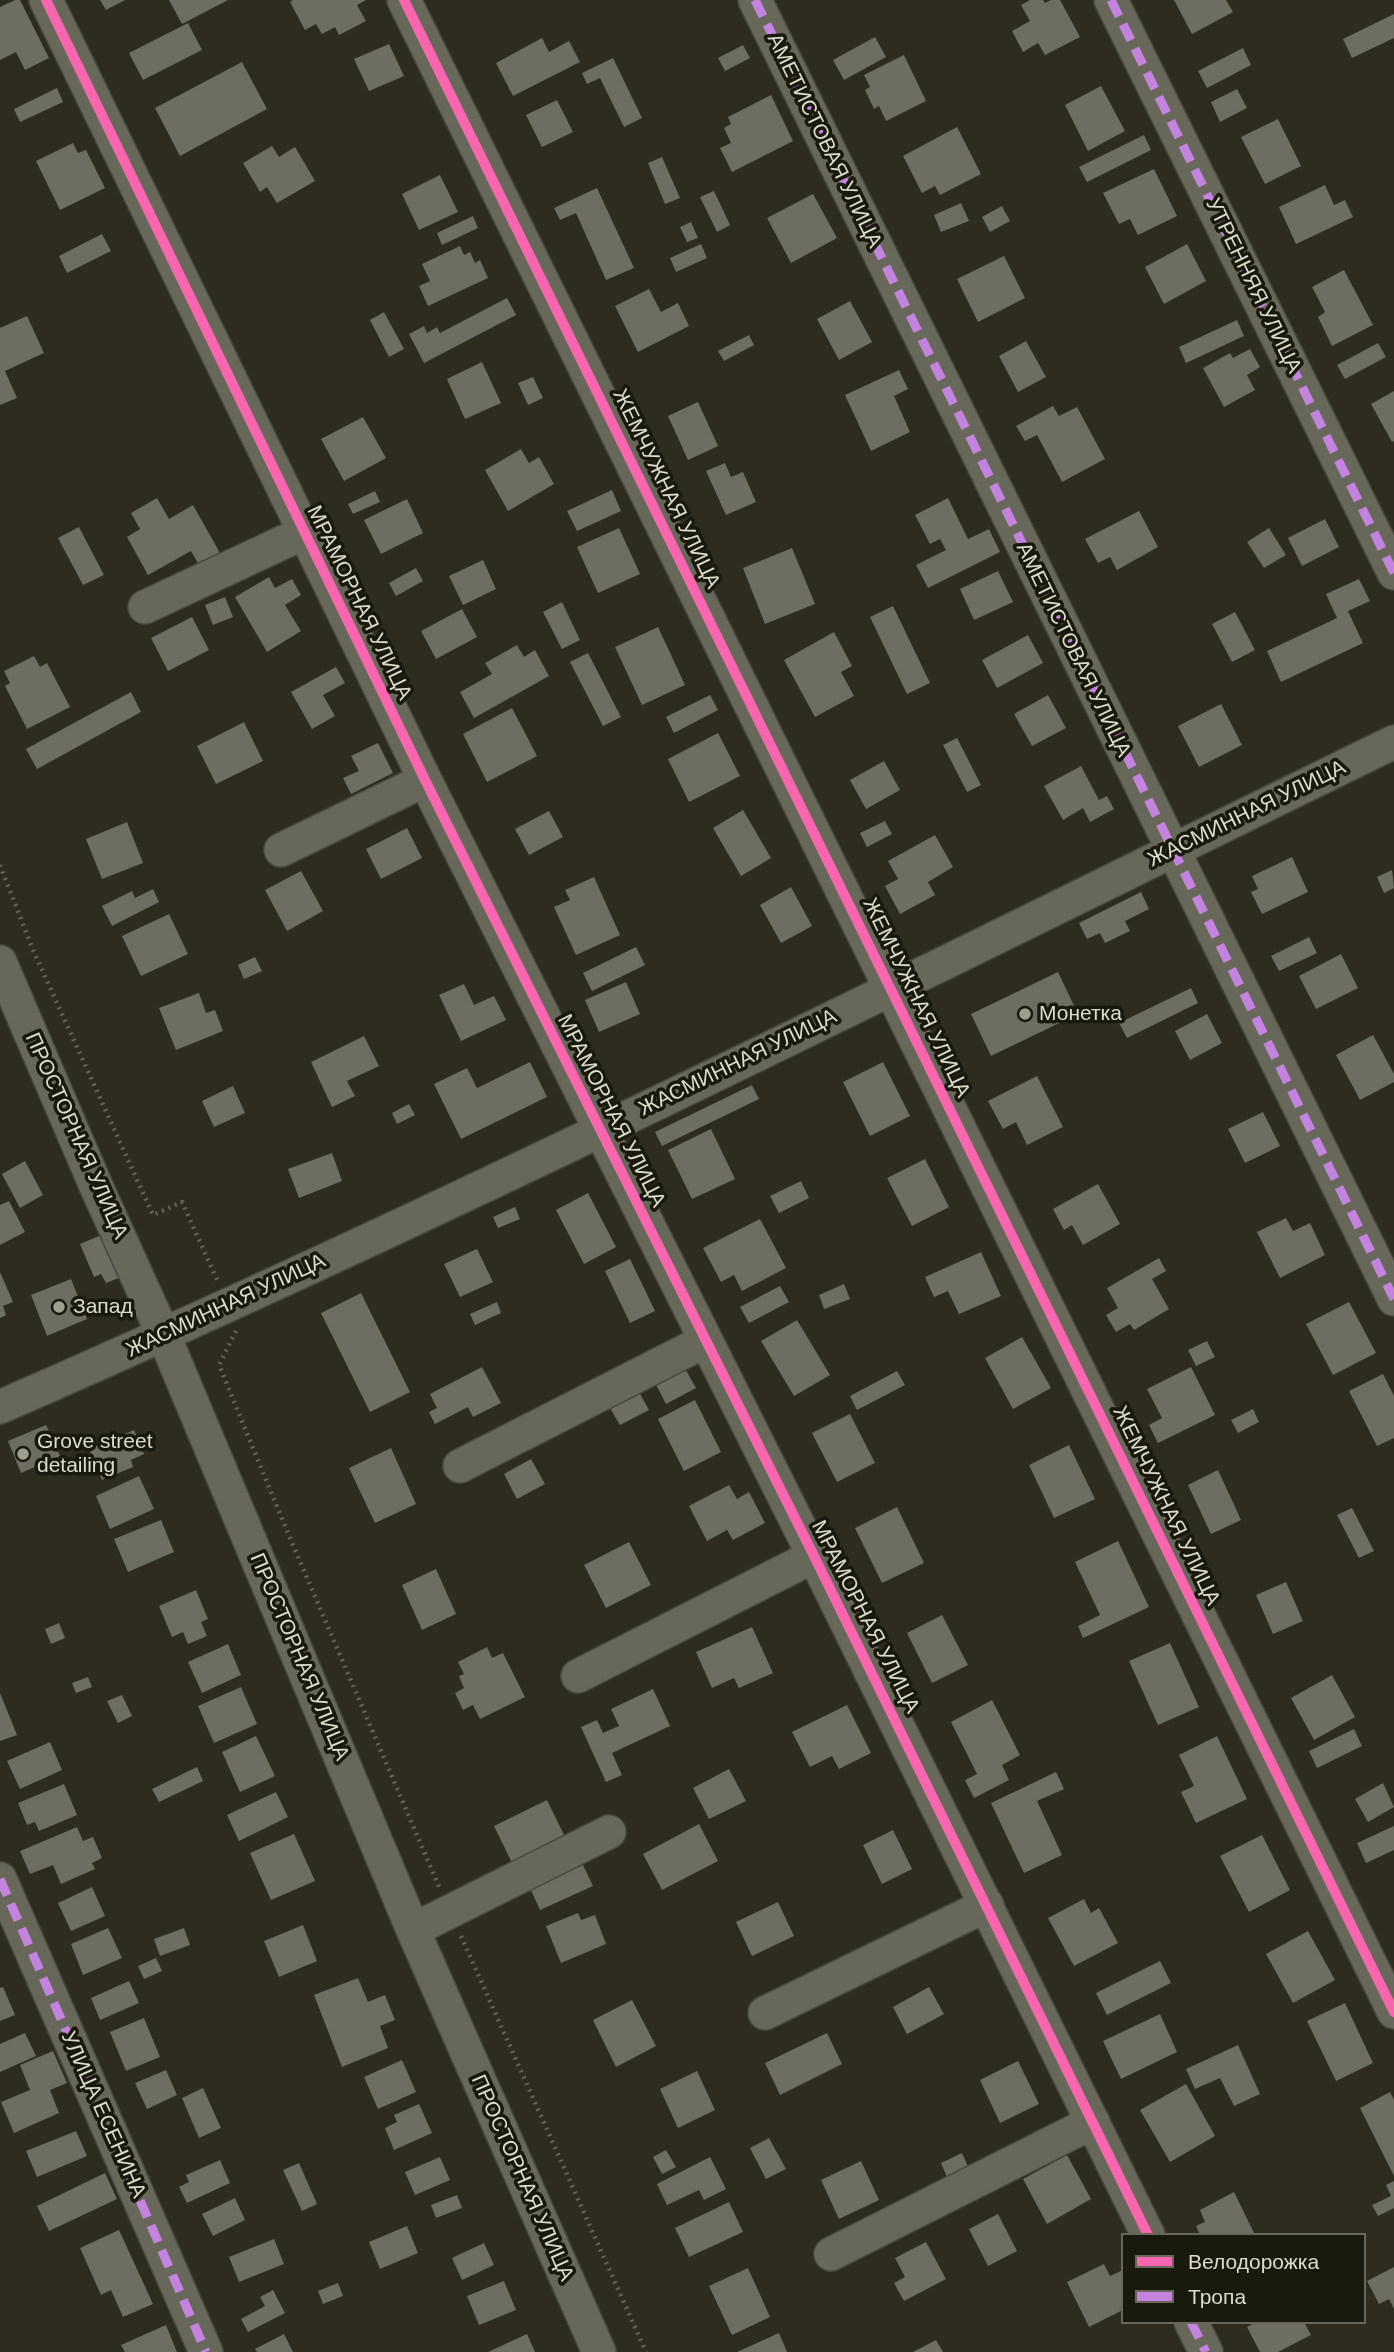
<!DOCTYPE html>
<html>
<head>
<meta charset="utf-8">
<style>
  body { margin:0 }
  #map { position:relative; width:1394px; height:2352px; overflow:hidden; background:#2d2c1e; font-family:Helvetica,sans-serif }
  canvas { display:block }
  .legend { position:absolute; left:1121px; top:2233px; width:245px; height:91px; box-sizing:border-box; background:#1a190e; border:2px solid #68675a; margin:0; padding:9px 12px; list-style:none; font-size:21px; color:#dcdccc }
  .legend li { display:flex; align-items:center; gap:14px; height:35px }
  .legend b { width:35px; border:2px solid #68675a }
</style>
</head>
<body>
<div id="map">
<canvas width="1394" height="2352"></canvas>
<ul class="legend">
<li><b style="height:9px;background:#f766af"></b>Велодорожка</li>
<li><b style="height:9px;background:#c483df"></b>Тропа</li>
</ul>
</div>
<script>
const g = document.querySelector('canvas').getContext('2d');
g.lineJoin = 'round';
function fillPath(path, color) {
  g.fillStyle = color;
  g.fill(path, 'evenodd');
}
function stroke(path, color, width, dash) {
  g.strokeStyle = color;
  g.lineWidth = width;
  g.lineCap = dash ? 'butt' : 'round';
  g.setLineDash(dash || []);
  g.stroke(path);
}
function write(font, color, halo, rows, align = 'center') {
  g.font = font + ' Helvetica,sans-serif';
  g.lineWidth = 7;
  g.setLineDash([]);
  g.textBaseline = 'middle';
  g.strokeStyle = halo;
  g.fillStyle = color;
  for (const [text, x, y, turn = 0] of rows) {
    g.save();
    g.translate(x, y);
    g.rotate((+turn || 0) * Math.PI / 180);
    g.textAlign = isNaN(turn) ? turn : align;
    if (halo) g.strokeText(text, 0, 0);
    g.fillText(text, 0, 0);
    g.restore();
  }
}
const building = new Path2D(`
  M15 0H20L49 58 25 70 16 52 0 60V7Z
  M100 0H125L106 10Z
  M169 0H228L182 24Z
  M293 0H366L357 5 366 21 339 35 335 27 322 34 316 24 305 30 290 2Z
  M1030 0H1043L1045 3 1051 0H1060L1080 37 1045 55 1038 43 1023 52 1012 31 1030 21 1021 5Z
  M1174 0H1226L1233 12 1192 34Z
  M1394 14V38L1352 58 1343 39Z
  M188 23 202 50 143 80 129 53Z
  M875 37 886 57 844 80 833 60Z
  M542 38 549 52 569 41 580 62 513 96 496 63Z
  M389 44 404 76 369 91 354 59Z
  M743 45 750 58 725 71 718 58Z
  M1243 48 1251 65 1207 88 1198 71Z
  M904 55 926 101 886 121 879 106 874 109 865 90 870 87 864 75Z
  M613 58 642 118 624 127 600 78 587 84 582 73Z
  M242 62 267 109 180 156 155 108Z
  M1101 86 1125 131 1088 151 1065 105Z
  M57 88 63 102 20 122 14 109Z
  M1237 89 1247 108 1220 122 1211 102Z
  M771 95 793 141 732 172 720 148 731 143 724 128 731 124 728 117Z
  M557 100 573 132 542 147 526 115Z
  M1278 119 1301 166 1265 184 1241 137Z
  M957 127 981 174 940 195 935 186 922 193 903 156Z
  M1144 135 1151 150 1087 182 1079 167Z
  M73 143 78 153 86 150 105 188 60 210 36 161Z
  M272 146 279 157 295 147 315 181 277 203 267 187 260 192 243 163Z
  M662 157 680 198 665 204 648 163Z
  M1154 169 1177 216 1138 235 1130 219 1119 224 1103 193Z
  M440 175 458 212 419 230 402 194Z
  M1325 185 1334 205 1345 200 1353 217 1296 244 1279 207Z
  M597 188 634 268 606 280 576 213 560 220 554 208Z
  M714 191 730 225 717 232 700 197Z
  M813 194 837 238 791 263 767 218Z
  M961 203 969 221 941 232 934 215Z
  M1002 206 1010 221 990 232 982 217Z
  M473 216 478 228 442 245 437 233Z
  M691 222 698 238 687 242 680 227Z
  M102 234 111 251 67 273 59 256Z
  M701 244 707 258 676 272 670 258Z
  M1187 244 1206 281 1164 304 1145 267Z
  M460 246 464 255 470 252 475 263 480 260 488 278 428 306 419 286 430 281 422 264Z
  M1004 256 1025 298 978 322 957 279Z
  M1344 270 1373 325 1332 346 1318 317 1325 312 1312 287Z
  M649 289 661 312 678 303 689 326 638 352 615 306Z
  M507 298 516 315 424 363 409 334 424 326 427 333 437 327 440 333Z
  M850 301 872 342 839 360 817 319Z
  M384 312 404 349 389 357 370 320Z
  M27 316 44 353 5 371 17 398 0 405V328Z
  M1237 320 1244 336 1186 363 1179 347Z
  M749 335 754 345 724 361 718 351Z
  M1026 341 1046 377 1018 392 999 356Z
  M1378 343 1386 357 1345 379 1337 365Z
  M1250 349 1260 367 1247 375 1255 390 1224 407 1203 368 1230 353 1233 358Z
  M482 362 501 403 465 419 447 379Z
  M899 370 908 389 894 396 910 432 871 451 845 395Z
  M533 377 543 398 528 405 518 383Z
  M1394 391V441L1392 442 1371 404Z
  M698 402 718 446 688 460 668 416Z
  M1053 406 1059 416 1077 407 1105 459 1062 482 1037 435 1025 441 1016 426Z
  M363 417 386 458 344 481 321 439Z
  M521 449 529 463 539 457 554 484 508 511 485 470Z
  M725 463 731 477 743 472 756 502 726 515 706 471Z
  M612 490 621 511 577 531 567 511Z
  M375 491 380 502 353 514 348 504Z
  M157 498 169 519 193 505 220 553 199 565 191 551 148 575 127 537 140 529 131 513Z
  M948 498 968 539 989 529 1000 552 928 588 916 565 946 550 940 539 930 544 915 515Z
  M407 499 423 533 381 554 364 520Z
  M1139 511 1158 547 1117 570 1110 557 1098 563 1085 539Z
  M1325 519 1339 547 1302 566 1288 538Z
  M79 527 104 575 83 585 58 538Z
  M619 528 640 574 598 593 577 547Z
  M1269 528 1286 555 1264 568 1247 542Z
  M792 548 815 604 765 624 743 568Z
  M483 560 496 589 463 605 449 576Z
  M416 568 423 581 396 596 389 583Z
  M998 571 1013 602 974 620 960 589Z
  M269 577 275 588 292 579 301 595 285 605 301 631 267 652 235 597Z
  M1359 579 1370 601 1348 611 1363 643 1281 682 1267 651 1337 618 1326 594Z
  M225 597 233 617 213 625 205 605Z
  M562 602 580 640 562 649 543 612Z
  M893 606 930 683 907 694 870 617Z
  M462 609 477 637 436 659 421 631Z
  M1235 612 1255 650 1232 662 1212 624Z
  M192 617 209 650 168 671 151 638Z
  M658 627 685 685 642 705 615 647Z
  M834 632 852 666 841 672 854 696 815 717 784 660Z
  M1028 635 1043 663 997 688 982 660Z
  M517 645 524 657 535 650 549 676 474 718 460 692 492 674 485 663Z
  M588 653 621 717 603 726 570 662Z
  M34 656 40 667 47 663 70 707 27 729 5 686 10 683 4 671Z
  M336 667 345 683 323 695 335 716 312 729 291 692Z
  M131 692 141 712 37 769 26 749Z
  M710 695 718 710 674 733 666 717Z
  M1048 695 1066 728 1032 746 1014 714Z
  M1221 704 1242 745 1199 767 1178 726Z
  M512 708 537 756 487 782 463 734Z
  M244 722 263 761 216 784 197 746Z
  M718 733 740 776 689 802 668 759Z
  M957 738 981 785 967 792 943 745Z
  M378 743 393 773 351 794 343 778 359 771 351 756Z
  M884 761 900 790 866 809 850 780Z
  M1081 766 1099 800 1107 796 1114 809 1090 822 1083 808 1063 820 1044 786Z
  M743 810 771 858 741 876 713 828Z
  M549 811 563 837 529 855 515 829Z
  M885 821 892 834 867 847 860 833Z
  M127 822 143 863 102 879 86 839Z
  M407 828 422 858 381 879 366 849Z
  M935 835 953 867 928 882 935 895 900 914 885 886 898 879 888 861Z
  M1292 857 1308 892 1262 914 1251 892 1258 889 1252 876Z
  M1392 870 1394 888 1384 893 1377 877Z
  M301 871 323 911 287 931 265 890Z
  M594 877 620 935 576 955 554 907 570 900 565 890Z
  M791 887 812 926 781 943 760 905Z
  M153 889 159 902 112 926 102 906 132 891 135 898Z
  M1141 892 1149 909 1125 921 1130 931 1105 943 1100 933 1087 939 1079 923Z
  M169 914 188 954 141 976 122 936Z
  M1309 937 1317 953 1279 971 1271 956Z
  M636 947 645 965 592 991 583 973Z
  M1341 954 1358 988 1316 1009 1299 976Z
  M255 957 262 971 244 979 238 965Z
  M1058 972 1078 1014 991 1056 971 1014Z
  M626 982 640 1014 599 1032 585 1000Z
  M464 984 474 1005 494 996 506 1020 461 1041 439 995Z
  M1191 988 1198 1003 1127 1038 1119 1023Z
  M199 993 206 1013 215 1010 223 1031 176 1050 159 1008Z
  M1207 1014 1222 1043 1190 1060 1175 1031Z
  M1373 1035 1394 1074V1082L1360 1100 1336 1055Z
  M364 1036 379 1066 347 1081 355 1096 332 1107 311 1062Z
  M530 1062 547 1097 461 1139 434 1084 467 1068 477 1088Z
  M883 1062 910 1116 870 1136 843 1082Z
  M1037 1076 1063 1127 1027 1145 1016 1122 1003 1129 988 1101Z
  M752 1085 759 1099 662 1146 655 1132Z
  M233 1086 245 1113 214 1127 202 1101Z
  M409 1104 415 1115 397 1124 392 1113Z
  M1263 1112 1280 1146 1245 1163 1228 1129Z
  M711 1129 735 1179 692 1199 668 1150Z
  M332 1153 342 1181 299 1198 288 1169Z
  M925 1159 949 1207 912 1226 887 1178Z
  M25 1161 43 1195 20 1208 2 1174Z
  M801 1181 809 1198 779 1213 770 1196Z
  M1098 1184 1120 1224 1083 1245 1072 1225 1064 1230 1053 1209Z
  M588 1193 616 1247 584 1264 556 1210Z
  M9 1201 25 1232 0 1245V1205Z
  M515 1207 520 1219 498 1228 493 1217Z
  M1286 1218 1293 1231 1310 1223 1325 1255 1280 1278 1257 1232Z
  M760 1219 786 1268 742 1291 734 1275 721 1282 703 1248Z
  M104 1234 121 1277 106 1283 101 1274 94 1277 80 1244Z
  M477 1249 493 1282 460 1297 444 1264Z
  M981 1252 1001 1296 959 1314 948 1291 934 1297 925 1277Z
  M1159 1258 1166 1271 1152 1279 1169 1309 1134 1330 1130 1324 1116 1332 1106 1315 1118 1308 1107 1288Z
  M630 1259 655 1311 630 1323 605 1271Z
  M0 1272 13 1302 3 1306 6 1315 0 1318Z
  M71 1279 87 1319 47 1336 31 1295Z
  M844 1284 850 1299 824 1309 819 1295Z
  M780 1286 789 1302 749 1323 740 1307Z
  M361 1293 410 1392 370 1412 321 1313Z
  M497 1302 501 1313 475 1325 470 1314Z
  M1349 1302 1376 1353 1333 1375 1306 1324Z
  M797 1320 830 1375 794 1396 761 1341Z
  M1022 1337 1051 1388 1013 1409 985 1358Z
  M1207 1341 1215 1357 1196 1366 1188 1350Z
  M682 1363 696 1388 666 1404 653 1379Z
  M482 1367 501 1403 473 1417 468 1407 435 1424 429 1412 437 1408 430 1394Z
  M1191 1367 1215 1415 1158 1443 1149 1425 1162 1418 1147 1389Z
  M897 1371 905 1385 857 1410 850 1396Z
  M1383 1374 1394 1396V1438L1377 1446 1349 1391Z
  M639 1392 649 1410 620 1425 610 1408Z
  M695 1400 721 1452 684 1471 658 1419Z
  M1253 1409 1259 1422 1238 1433 1231 1420Z
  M850 1414 875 1463 837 1482 812 1433Z
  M46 1425 60 1456 21 1473 8 1441Z
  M134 1430 144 1454 131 1460 133 1467 102 1480 89 1449Z
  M1069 1445 1095 1499 1054 1518 1029 1465Z
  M391 1448 416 1504 375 1523 349 1468Z
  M531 1459 545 1484 517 1499 504 1474Z
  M1218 1470 1241 1520 1211 1534 1188 1485Z
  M139 1476 154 1509 110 1529 96 1496Z
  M729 1485 737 1499 749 1492 765 1523 733 1540 727 1530 707 1541 689 1506Z
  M897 1507 924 1563 882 1583 855 1528Z
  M1352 1508 1374 1551 1359 1558 1337 1515Z
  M161 1520 174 1552 128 1572 114 1539Z
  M1118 1541 1149 1607 1083 1638 1078 1626 1100 1615 1075 1562Z
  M629 1542 651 1585 606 1608 584 1565Z
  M436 1569 456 1614 422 1630 402 1585Z
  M1286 1582 1303 1621 1273 1634 1256 1595Z
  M196 1590 208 1619 201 1622 207 1636 188 1644 183 1632 172 1637 159 1606Z
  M942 1615 968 1665 932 1683 907 1633Z
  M59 1623 65 1638 51 1644 45 1629Z
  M752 1627 773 1673 739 1688 734 1678 712 1688 696 1652Z
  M1170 1643 1199 1707 1158 1725 1129 1661Z
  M228 1644 241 1675 202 1693 188 1662Z
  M487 1647 492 1658 503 1653 525 1697 480 1719 473 1705 463 1710 455 1693 464 1688 459 1676 464 1674 458 1662Z
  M1332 1675 1355 1717 1314 1740 1291 1698Z
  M88 1677 92 1687 76 1693 72 1683Z
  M241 1687 257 1724 214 1743 198 1706Z
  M653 1689 670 1726 612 1753 622 1775 606 1782 581 1727 597 1720 603 1733 619 1726 611 1709Z
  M0 1693 17 1735 0 1741Z
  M122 1695 132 1716 118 1723 107 1701Z
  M992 1700 1020 1755 1002 1765 1009 1780 974 1798 965 1780 977 1774 951 1722Z
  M847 1705 871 1753 839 1769 832 1756 810 1767 792 1732Z
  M1354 1729 1362 1746 1317 1768 1309 1751Z
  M256 1736 275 1776 240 1792 222 1752Z
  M1217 1736 1247 1799 1196 1823 1181 1792 1194 1786 1179 1755Z
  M50 1742 62 1770 20 1789 7 1761Z
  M197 1767 203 1781 159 1802 152 1789Z
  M729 1769 746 1801 709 1819 693 1788Z
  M1056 1772 1064 1789 1037 1801 1062 1855 1024 1873 991 1803Z
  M1383 1783 1394 1807 1368 1822 1355 1799Z
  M64 1784 77 1815 39 1831 35 1822 27 1825 18 1803Z
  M276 1792 288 1817 239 1841 227 1815Z
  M547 1800 565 1837 512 1863 494 1826Z
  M699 1824 718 1861 662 1890 643 1854Z
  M1394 1826V1850L1366 1863 1357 1843Z
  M77 1827 83 1841 93 1837 102 1858 92 1863 95 1869 61 1884 53 1865 30 1874 20 1851Z
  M893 1830 912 1869 882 1884 863 1845Z
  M294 1834 315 1881 271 1900 250 1853Z
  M1262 1835 1290 1890 1249 1912 1220 1856Z
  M583 1865 593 1886 540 1910 530 1888Z
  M92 1887 105 1916 71 1931 58 1903Z
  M1084 1899 1091 1913 1099 1908 1118 1943 1074 1966 1048 1918Z
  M778 1902 794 1936 752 1956 736 1922Z
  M578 1913 581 1920 595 1915 606 1944 561 1963 546 1926Z
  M303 1925 317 1961 279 1977 264 1941Z
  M108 1928 122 1958 83 1975 71 1944Z
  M184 1928 190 1945 160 1956 154 1939Z
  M1308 1931 1335 1980 1293 2003 1266 1954Z
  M156 1958 162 1971 144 1979 138 1966Z
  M1160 1961 1171 1983 1107 2015 1096 1993Z
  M358 1978 368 2002 385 1995 395 2020 380 2026 388 2048 342 2067 314 1995Z
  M129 1981 139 2003 100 2020 91 1998Z
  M3 1987 15 2015 0 2021V1988Z
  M929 1987 944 2014 907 2034 893 2007Z
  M632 2000 656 2046 616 2067 593 2020Z
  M1345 2003 1373 2063 1336 2081 1307 2021Z
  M1160 2014 1177 2052 1121 2079 1103 2041Z
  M144 2018 160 2057 126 2071 110 2032Z
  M25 2033 36 2056 0 2072V2044Z
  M827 2033 842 2064 780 2095 765 2063Z
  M1238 2045 1260 2094 1234 2106 1220 2078 1195 2089 1186 2069Z
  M53 2051 67 2083 50 2090 59 2113 14 2133 1 2102 30 2090 20 2065Z
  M402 2060 416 2092 378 2109 364 2077Z
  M1018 2061 1039 2104 1000 2123 980 2080Z
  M166 2070 177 2095 147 2109 135 2083Z
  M697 2071 715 2110 678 2128 660 2089Z
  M1186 2084 1215 2136 1170 2162 1140 2110Z
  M203 2088 221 2128 199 2138 182 2098Z
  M1390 2092 1394 2100V2176L1360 2108Z
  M419 2104 432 2133 394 2150 385 2128 397 2122 394 2115Z
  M76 2131 87 2156 37 2177 26 2151Z
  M769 2138 786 2169 766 2179 750 2148Z
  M666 2150 676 2167 662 2174 653 2157Z
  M962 2153 968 2167 947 2177 941 2163Z
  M1067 2155 1091 2199 1047 2224 1023 2179Z
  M440 2157 450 2180 415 2195 405 2172Z
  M710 2157 726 2189 704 2200 699 2190 667 2205 657 2184Z
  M220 2160 230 2183 187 2203 179 2187 189 2182 186 2175Z
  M861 2161 879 2200 839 2219 821 2180Z
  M299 2163 317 2204 302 2211 283 2170Z
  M105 2173 117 2199 49 2231 37 2206Z
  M1394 2181V2208L1378 2216 1372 2205 1391 2196 1386 2185Z
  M1234 2192 1255 2235H1200L1196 2226 1205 2222 1200 2210Z
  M457 2195 462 2208 436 2218 431 2205Z
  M235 2198 245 2220 213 2236 202 2214Z
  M729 2202 743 2232 689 2257 675 2228Z
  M998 2214 1017 2251 988 2266 969 2229Z
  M407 2226 418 2253 380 2269 369 2242Z
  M119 2230 153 2304 123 2317 111 2290 101 2295 80 2248Z
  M274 2239 284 2264 239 2282 229 2257Z
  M926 2242 946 2279 904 2301 894 2283 905 2277 895 2258Z
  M484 2243 494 2265 462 2280 452 2258Z
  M1104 2264 1110 2276 1123 2270 1121 2297 1123 2310 1089 2327 1067 2282Z
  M1394 2267V2309L1389 2299 1379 2304 1367 2281Z
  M748 2268 770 2317 732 2335 709 2286Z
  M504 2281 516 2310 479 2325 467 2296Z
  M338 2283 343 2296 323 2304 318 2291Z
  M273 2290 285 2313 248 2332 241 2319 265 2306 260 2297Z
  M1256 2322H1304L1311 2335 1278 2352H1260L1247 2327Z
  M166 2325 177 2352H125L121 2345Z
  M779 2333 787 2352H737Z
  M284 2334 293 2352H257L255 2349Z
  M527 2334 535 2352H488Z
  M936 2340 943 2352H913Z`);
const path = new Path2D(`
  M0 865 33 950 153 1215 182 1202 218 1282
  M236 1331 219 1365 287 1531 440 1889
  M461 1936 646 2352`);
const minor = new Path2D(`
  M46 0 425 780 814 1556 1148 2235
  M404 0 1394 2012
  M755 0 1394 1299
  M1111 0 1394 573
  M145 607 303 533
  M281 850 425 780
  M0 962 96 1186 164 1336 413 1930 599 2352
  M0 1407C472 1201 932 968 1394 742
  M460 1466 705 1341
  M578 1676 814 1556
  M0 1879 206 2352
  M413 1930 609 1832
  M765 2013 987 1905
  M831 2254 1093 2122
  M1191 2322 1206 2352`);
const quiet = new Path2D(`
  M755 0 1394 1299
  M1111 0 1394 573
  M0 1879 206 2352
  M1191 2322 1206 2352`);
const cycleway = new Path2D(`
  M46 0 425 780 814 1556 1148 2235
  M404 0 1394 2012`);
const markers = [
  [1025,1014,7,"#9f9e8f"],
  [59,1307,7,"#9f9e8f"],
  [23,1454,7,"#9f9e8f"]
];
const streetNames = [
  ["АМЕТИСТОВАЯ УЛИЦА",824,141,64],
  ["УТРЕННЯЯ УЛИЦА",1253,286,64],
  ["ЖЕМЧУЖНАЯ УЛИЦА",666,489,64],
  ["МРАМОРНАЯ УЛИЦА",359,603,64],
  ["АМЕТИСТОВАЯ УЛИЦА",1073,650,64],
  ["ЖАСМИННАЯ УЛИЦА",1247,814,-26],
  ["ЖЕМЧУЖНАЯ УЛИЦА",916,998,64],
  ["ЖАСМИННАЯ УЛИЦА",738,1063,-26],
  ["МРАМОРНАЯ УЛИЦА",611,1111,63],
  ["ПРОСТОРНАЯ УЛИЦА",76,1136,66],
  ["ЖАСМИННАЯ УЛИЦА",226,1306,-25],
  ["ЖЕМЧУЖНАЯ УЛИЦА",1166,1506,64],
  ["МРАМОРНАЯ УЛИЦА",865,1617,63],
  ["ПРОСТОРНАЯ УЛИЦА",299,1657,67],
  ["УЛИЦА ЕСЕНИНА",103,2115,66],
  ["ПРОСТОРНАЯ УЛИЦА",522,2178,66]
];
const poiNames = [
  ["Монетка",1039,1014],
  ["Запад",73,1307],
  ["Grove street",37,1442],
  ["detailing",37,1466]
];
fillPath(building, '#6d6d61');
stroke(minor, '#47473c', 36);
stroke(path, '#646458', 4.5, [2, 5]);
stroke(minor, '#68685a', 33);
stroke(quiet, '#c483df', 9, [18, 9]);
stroke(cycleway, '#f766af', 10);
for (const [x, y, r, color] of markers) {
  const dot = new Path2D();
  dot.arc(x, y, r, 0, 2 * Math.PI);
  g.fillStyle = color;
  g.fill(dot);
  stroke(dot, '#1a190e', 2.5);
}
write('21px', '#dcdccc', '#1a190e', streetNames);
write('21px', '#dcdccc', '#1a190e', poiNames, 'left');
</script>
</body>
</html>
